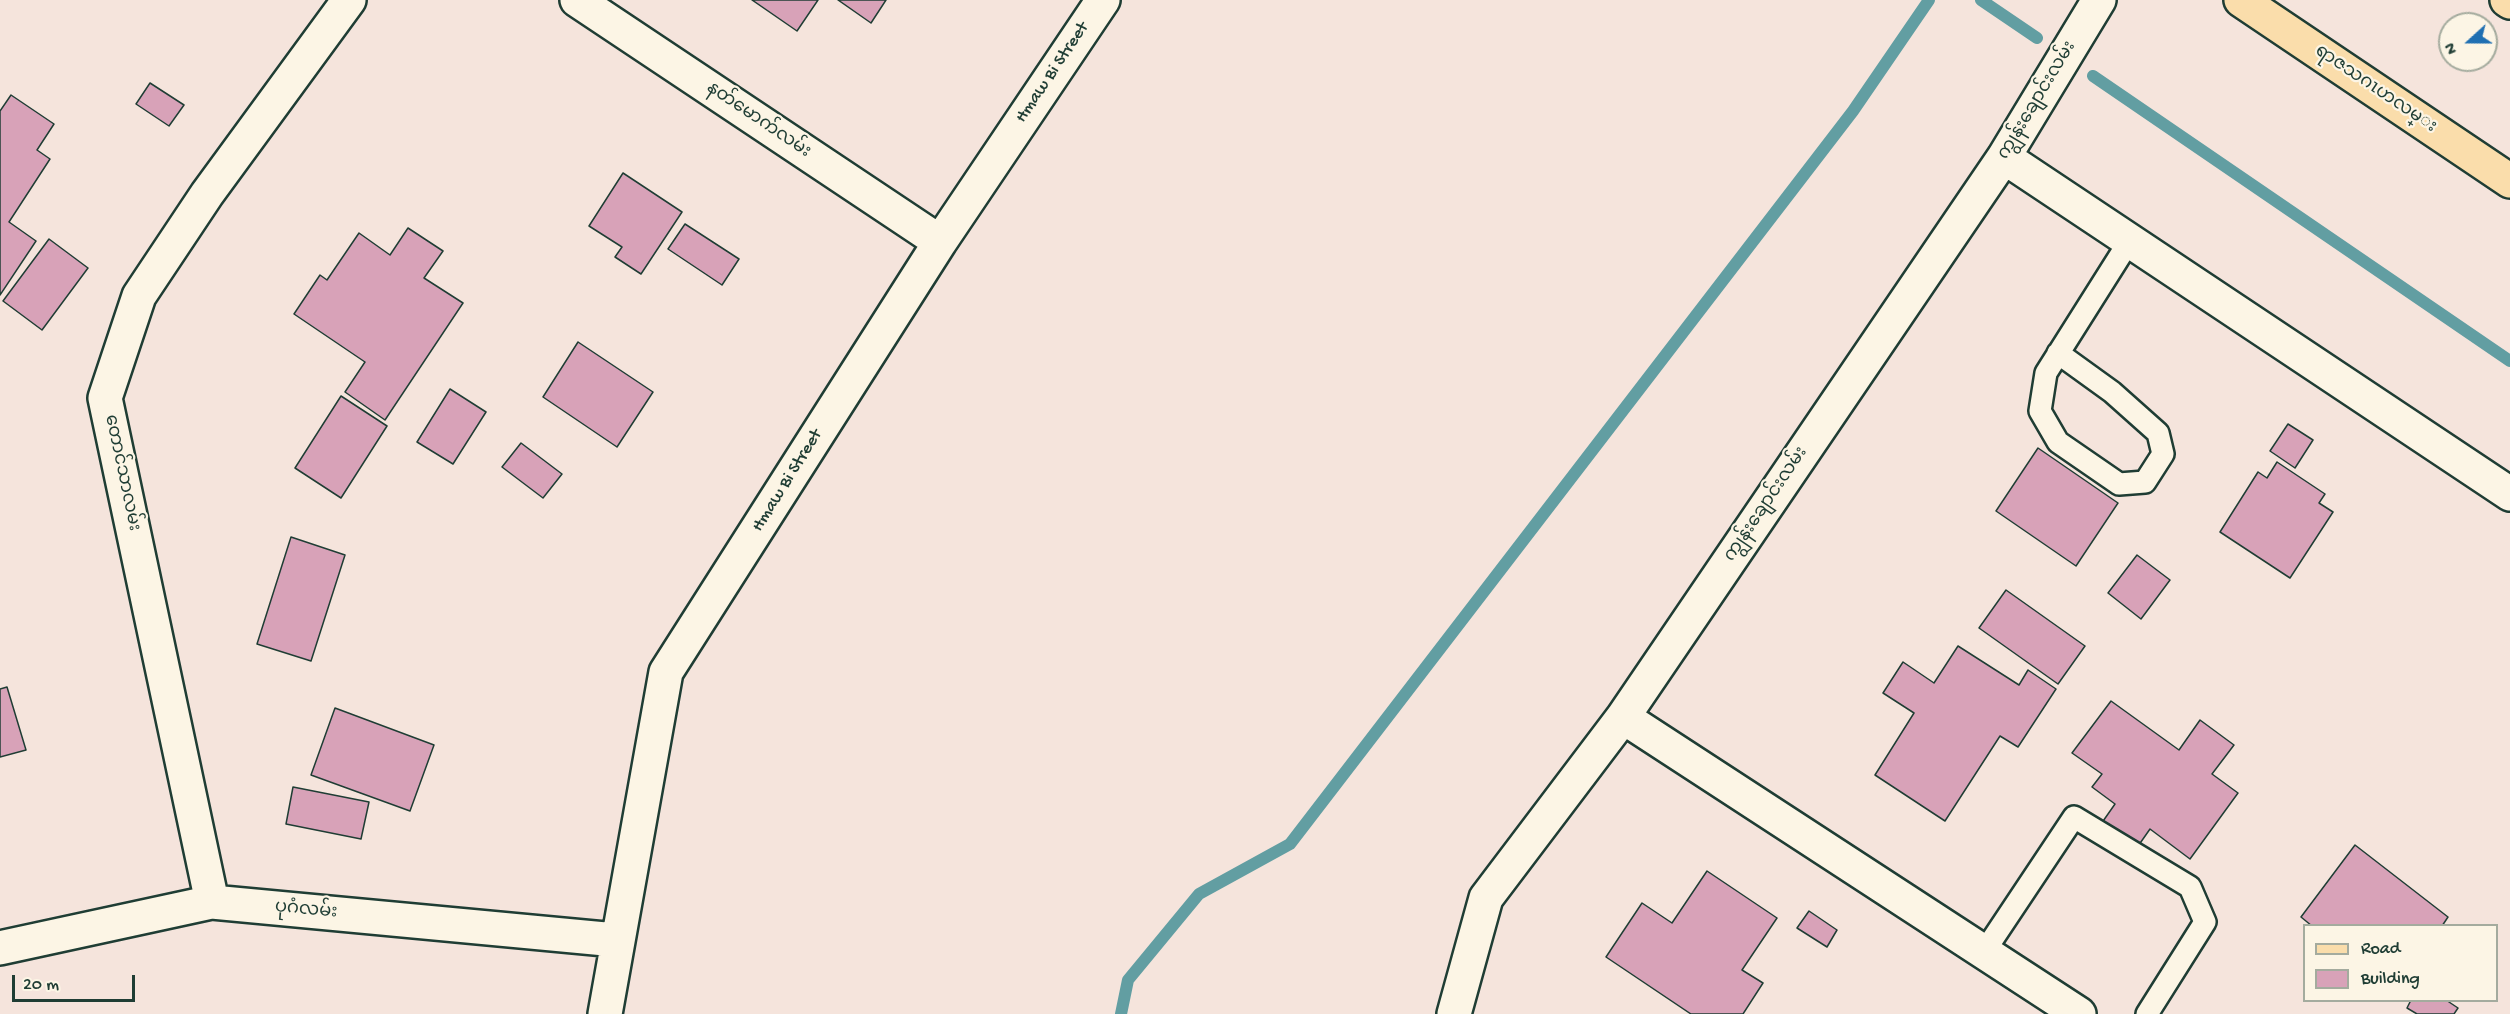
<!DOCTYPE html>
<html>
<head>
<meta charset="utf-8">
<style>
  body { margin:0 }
  #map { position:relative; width:2510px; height:1014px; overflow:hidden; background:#f5e4dc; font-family:"Gochi Hand",sans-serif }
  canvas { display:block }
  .legend { position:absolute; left:2303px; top:924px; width:195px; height:78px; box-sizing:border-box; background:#fcf5e5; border:2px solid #a4ab9e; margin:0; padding:8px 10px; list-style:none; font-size:18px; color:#1f3d34 }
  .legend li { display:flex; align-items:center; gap:12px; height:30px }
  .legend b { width:30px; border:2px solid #a4ab9e }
  .north { position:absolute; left:2438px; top:12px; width:60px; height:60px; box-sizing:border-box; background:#fcf5e5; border:2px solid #a4ab9e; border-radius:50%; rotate:249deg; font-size:16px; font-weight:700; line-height:24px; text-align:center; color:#1f3d34 }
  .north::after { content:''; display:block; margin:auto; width:21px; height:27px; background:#1f6fb2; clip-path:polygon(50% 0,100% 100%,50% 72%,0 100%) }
  .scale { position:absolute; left:12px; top:975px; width:123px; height:27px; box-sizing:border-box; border:3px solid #1f3d34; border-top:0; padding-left:8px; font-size:18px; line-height:21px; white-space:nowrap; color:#1f3d34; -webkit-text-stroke:4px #fcf5e5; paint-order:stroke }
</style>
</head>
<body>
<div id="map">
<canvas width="2510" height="1014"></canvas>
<ul class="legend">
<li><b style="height:8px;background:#faddab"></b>Road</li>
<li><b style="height:16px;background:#d8a2b8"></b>Building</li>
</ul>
<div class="north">N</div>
<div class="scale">20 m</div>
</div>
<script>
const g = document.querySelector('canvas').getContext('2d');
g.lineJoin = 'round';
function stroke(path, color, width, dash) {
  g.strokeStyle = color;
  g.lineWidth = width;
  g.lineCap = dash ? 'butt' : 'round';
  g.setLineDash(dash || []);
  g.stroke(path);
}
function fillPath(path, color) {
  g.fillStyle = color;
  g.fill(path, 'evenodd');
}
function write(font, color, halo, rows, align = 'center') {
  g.font = font + ' "Gochi Hand","Noto Sans Myanmar",sans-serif';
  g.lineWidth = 4.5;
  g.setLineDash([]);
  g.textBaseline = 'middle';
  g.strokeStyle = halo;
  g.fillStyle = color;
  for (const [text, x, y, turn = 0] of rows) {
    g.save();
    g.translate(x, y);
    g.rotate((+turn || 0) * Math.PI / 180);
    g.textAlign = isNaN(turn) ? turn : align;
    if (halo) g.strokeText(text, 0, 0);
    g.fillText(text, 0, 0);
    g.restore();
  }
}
const stream = new Path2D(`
  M1981 0 2037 38
  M2093 76 2510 361
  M1121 1014 1128 980 1199 894 1290 844 1853 111 1929 0`);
const building = new Path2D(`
  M752 0H818L797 31Z
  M838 0H886L871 23Z
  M150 83 184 105 169 126 136 104Z
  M11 95 54 124 37 150 50 159 9 222 36 241 0 295V111Z
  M623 173 682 212 641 274 615 257 622 247 589 226Z
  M685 224 739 259 722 285 668 249Z
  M408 228 443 251 424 278 463 303 385 420 345 392 365 362 294 314 320 275 327 280 359 233 390 255Z
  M49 239 88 268 42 330 3 301Z
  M578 342 653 392 617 447 543 397Z
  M450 389 486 412 453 464 417 442Z
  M341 396 387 426 341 498 295 468Z
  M2288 424 2313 440 2295 468 2270 451Z
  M521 443 562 474 543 498 502 467Z
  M2038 448 2118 503 2076 566 1996 511Z
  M2277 462 2325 494 2319 503 2333 512 2290 578 2220 532 2258 472 2267 478Z
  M291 537 345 555 311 661 257 644Z
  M2137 555 2170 580 2141 619 2108 593Z
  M2006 590 2085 646 2058 684 1979 628Z
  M1958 646 2019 685 2028 670 2056 689 2018 747 2000 736 1945 821 1875 775 1914 713 1883 693 1903 662 1934 683Z
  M7 687 26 750 0 757V689Z
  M2111 701 2179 750 2200 720 2234 745 2212 774 2238 793 2190 859 2150 829 2136 849 2101 824 2115 804 2092 787 2102 774 2072 753Z
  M335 708 434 745 410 811 311 775Z
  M293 787 369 802 361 839 286 824Z
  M2355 845 2448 917 2442 926H2312L2301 917Z
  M1707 871 1777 918 1742 970 1763 983 1743 1014H1691L1606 957 1642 903 1672 923Z
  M1809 911 1837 930 1827 947 1797 928Z
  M2411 1000H2446L2458 1008 2454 1014H2417L2407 1008Z`);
const lane = new Path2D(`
  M2058 353 2112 392 2158 433 2163 454 2145 482 2119 484 2058 442 2040 411 2046 373 2130 240
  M1984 952 2074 817 2190 887 2205 922 2147 1014`);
const street = new Path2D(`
  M577 0 940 242
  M2004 157 2510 494
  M1623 717 2079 1014
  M212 902 105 398 139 296 207 194 349 0
  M0 948 212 902 616 940
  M605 1014 666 672 940 242 1103 0
  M1454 1014 1486 898 1623 717 2004 157 2099 0`);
const primary = new Path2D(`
  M2241 0 2510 181
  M2507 0 2510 2`);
const streetNames = [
  ["Hmaw Bi Street",1053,73,-56],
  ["ရာဇသဂၤဟလမ္း",2375,90,34],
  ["ကျွန်းချောင်းလမ်း",2038,101,-59],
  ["နတ်မောက်လမ်း",758,121,34],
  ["တောင်သာလမ်း",121,473,78],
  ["Hmaw Bi Street",788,481,-58],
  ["ကျွန်းချောင်းလမ်း",1767,505,-56],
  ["ပုဂံလမ်း",306,911,5]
];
stroke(stream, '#629ea2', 12);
fillPath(building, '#d8a2b8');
stroke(building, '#1f3d34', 1.5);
stroke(lane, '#1f3d34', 26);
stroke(street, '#1f3d34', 38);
stroke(primary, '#1f3d34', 38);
stroke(lane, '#fcf5e5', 21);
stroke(street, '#fcf5e5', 33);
stroke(primary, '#faddab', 33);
write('18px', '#1f3d34', '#fcf5e5', streetNames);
</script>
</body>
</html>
